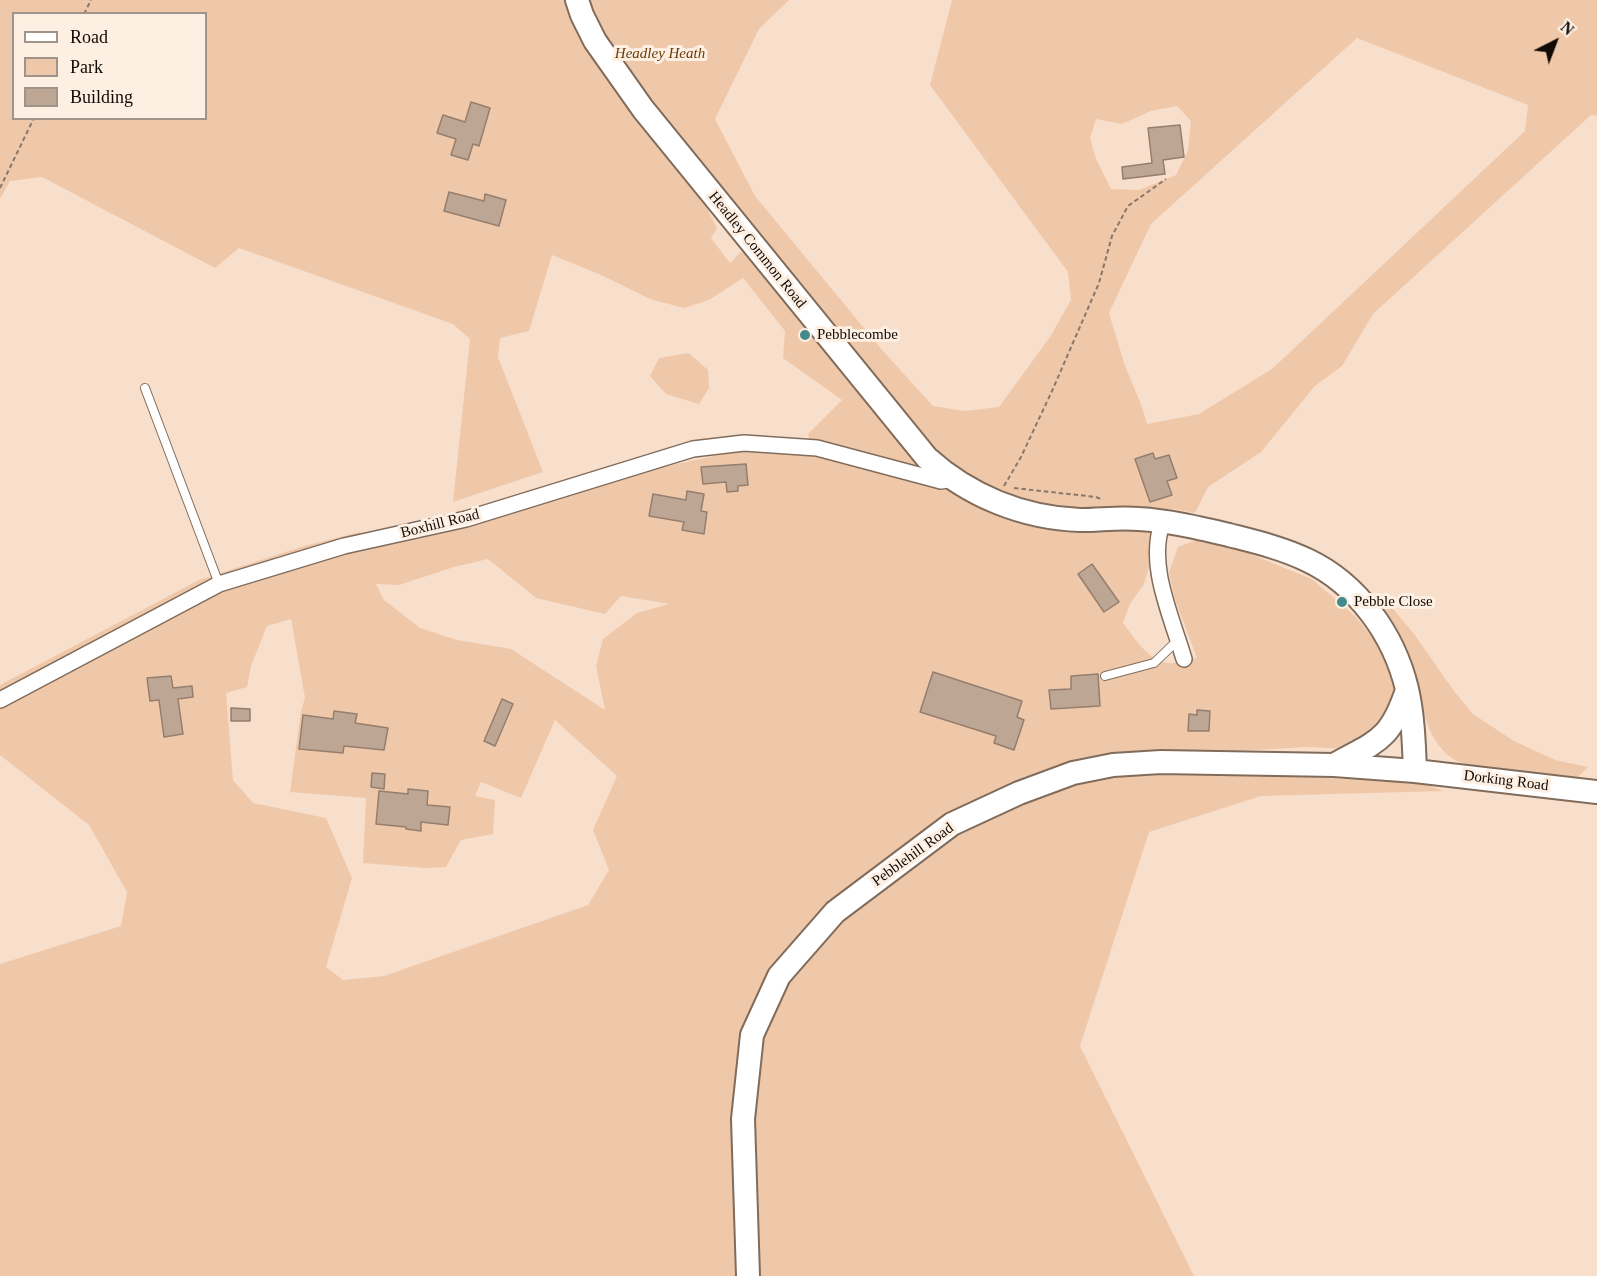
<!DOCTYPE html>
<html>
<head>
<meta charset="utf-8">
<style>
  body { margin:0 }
  #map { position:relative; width:1597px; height:1276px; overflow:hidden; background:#f8dfcc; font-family:Georgia,serif }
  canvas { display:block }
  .legend { position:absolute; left:12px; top:12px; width:195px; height:108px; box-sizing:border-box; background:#feefe3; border:2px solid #9f938a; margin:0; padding:8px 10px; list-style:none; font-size:18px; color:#110a05 }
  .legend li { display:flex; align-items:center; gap:12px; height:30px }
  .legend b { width:30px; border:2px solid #9f938a }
  .north { position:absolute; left:1525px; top:12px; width:60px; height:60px; -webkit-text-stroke:4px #feefe3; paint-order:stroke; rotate:42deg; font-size:16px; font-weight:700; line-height:24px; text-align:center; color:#110a05 }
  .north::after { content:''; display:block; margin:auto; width:21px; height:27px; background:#110a05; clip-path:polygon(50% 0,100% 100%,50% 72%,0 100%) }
</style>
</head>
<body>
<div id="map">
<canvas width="1597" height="1276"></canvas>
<ul class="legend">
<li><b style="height:8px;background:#fff"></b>Road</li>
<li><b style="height:16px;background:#efc8aa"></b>Park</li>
<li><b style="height:16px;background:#bea694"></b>Building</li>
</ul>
<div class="north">N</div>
</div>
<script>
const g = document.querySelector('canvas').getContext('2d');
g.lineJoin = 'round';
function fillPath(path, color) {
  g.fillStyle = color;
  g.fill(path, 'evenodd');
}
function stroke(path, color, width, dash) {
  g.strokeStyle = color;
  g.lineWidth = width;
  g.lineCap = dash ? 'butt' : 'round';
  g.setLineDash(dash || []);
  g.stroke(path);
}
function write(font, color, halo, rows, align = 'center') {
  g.font = font + ' Georgia,serif';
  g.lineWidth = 6;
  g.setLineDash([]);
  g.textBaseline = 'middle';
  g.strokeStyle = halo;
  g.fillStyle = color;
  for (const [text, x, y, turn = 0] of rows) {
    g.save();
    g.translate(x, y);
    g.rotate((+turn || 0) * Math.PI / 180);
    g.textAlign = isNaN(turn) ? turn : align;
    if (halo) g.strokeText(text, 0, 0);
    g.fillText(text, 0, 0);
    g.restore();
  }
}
const green = new Path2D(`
  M0 0H789L759 29 715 119 755 196 883 351 933 406 964 411 999 407 1050 337 1071 300 1068 272 930 85 952 0H1597V116L1591 115 1373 314 1342 366 1315 386 1261 452 1208 487 1195 513 1174 509 1150 510 1158 539 1144 584 1130 604 1123 623C1134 637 1149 662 1169 663 1177 664 1188 659 1197 658L1174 597 1169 572 1178 547 1201 538 1245 552 1312 579 1356 617 1380 647 1392 675 1394 700 1384 722 1347 749 1308 747 1183 754 1077 778 1163 768 1425 784 1444 791 1261 796 1149 832 1080 1046 1194 1276H0V964L121 926 127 892 89 825 0 755V685L199 580 304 546 360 532 365 546 643 471 748 449 813 454 808 434 842 400 783 358 785 331 743 278 709 300 684 308 650 299 599 274 552 255 529 331 500 338 498 357 543 472 453 502 470 339 453 324 239 248 215 268 42 177 10 181 0 199ZM14 14H206V118H14ZM1357 38 1528 105 1525 131 1272 369 1199 414 1147 424 1141 404 1125 366 1109 313 1151 224ZM1177 106 1191 121 1188 151 1176 175 1139 190 1111 189 1096 159 1090 138 1096 119 1122 124 1151 111ZM667 124 756 237 730 263 711 238 717 228 706 207 652 140ZM488 559 536 598 605 614 621 596 669 604 637 613 603 639 596 666 605 710 511 649 457 640 420 628 384 600 376 584 399 585 454 567ZM291 619 305 698 301 711 290 792 366 798 363 863 424 868 446 867 461 840 493 834 495 800 475 796 481 782 521 798 555 720 617 776 593 830 609 870 588 905 384 976 343 980 326 967 352 878 326 818 253 803 233 780 226 693 247 687 251 666 267 626Z
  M689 353 708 370 709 388 699 404 666 394 650 376 659 358Z
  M1379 592 1414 634 1454 691 1473 714 1514 741 1555 760 1588 767 1578 777C1552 774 1474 771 1455 760 1416 736 1424 680 1404 644 1397 629 1385 615 1376 601Z`);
const building = new Path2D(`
  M471 102 490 108 479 146 473 144 468 160 451 155 456 139 437 133 443 115 465 122Z
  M1180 125 1184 157 1163 160 1165 174 1123 179 1122 167 1152 163 1148 128Z
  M449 192 484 201 485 194 506 200 499 226 444 211Z
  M1153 453 1155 459 1169 455 1177 478 1167 481 1172 495 1150 502 1135 459Z
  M746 464 748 485 738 486V491L727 492 726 482 703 484 701 467Z
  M687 491 704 494 701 511 707 512 704 534 682 530 684 522 649 516 653 494 686 500Z
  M1092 564 1119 602 1104 612 1078 574Z
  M933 672 1022 701 1017 717 1024 720 1014 750 994 743 996 736 920 712Z
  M1098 674 1100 706 1051 709 1049 690 1071 689V676Z
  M171 676 173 688 192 686 193 697 178 699 183 734 164 737 159 700 150 701 147 678Z
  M502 699 513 704 495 746 484 741Z
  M231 708 250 709V721H231Z
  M1197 710 1210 711 1209 731H1188L1189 714 1197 715Z
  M334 711 357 714 355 723 388 728 384 750 344 746 343 753 299 749 303 715 333 719Z
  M372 773 385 774 384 789 371 787Z
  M408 789 428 791 427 805 450 807 448 825 421 822V831L406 829V827L376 824 379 791 408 794Z`);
const path = new Path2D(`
  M84 14 91 0
  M0 188 34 118
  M1004 486 1021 457 1052 391 1099 283 1112 236 1128 206 1166 179
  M1014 488 1096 497 1103 500`);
const lane = new Path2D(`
  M145 388 219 584
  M1105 676 1154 663 1178 640`);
const street = new Path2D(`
  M1163 521C1146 564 1172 617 1184 659
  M0 700 219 584 344 546 466 519 693 449 744 443 817 448 941 481 952 479`);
const secondary = new Path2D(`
  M577 0 582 15 595 41 643 109 927 458C969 496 1023 518 1080 520 1100 520 1120 517 1139 519 1170 521 1199 528 1229 535 1256 542 1282 548 1307 560 1358 584 1394 635 1407 689 1413 715 1414 744 1415 771
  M1334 765C1377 741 1390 741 1407 690
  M748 1276 743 1119 752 1035 779 976 835 912 952 824 1019 793 1073 773 1113 765 1161 762 1334 765 1415 771 1597 792`);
const markers = [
  [805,335,6,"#428a8c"],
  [1342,602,6,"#428a8c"]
];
const parkNames = [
  ["Headley Heath",660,54]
];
const streetNames = [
  ["Headley Common Road",757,250,51],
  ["Boxhill Road",440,524,-14],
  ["Dorking Road",1506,781,7],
  ["Pebblehill Road",913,855,-36]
];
const poiNames = [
  ["Pebblecombe",817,335],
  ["Pebble Close",1354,602]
];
fillPath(green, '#efc8aa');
fillPath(building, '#bea694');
stroke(building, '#957e6d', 1.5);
stroke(lane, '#816c5b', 10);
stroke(street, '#816c5b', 18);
stroke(secondary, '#816c5b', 26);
stroke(path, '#88786c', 2, [4.5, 3]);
stroke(lane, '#fff', 8);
stroke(street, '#fff', 15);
stroke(secondary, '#fff', 22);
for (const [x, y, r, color] of markers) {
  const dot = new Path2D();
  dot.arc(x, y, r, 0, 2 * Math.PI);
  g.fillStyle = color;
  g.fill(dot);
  stroke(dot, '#feefe3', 2);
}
write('italic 15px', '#6a3a07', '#feefe3', parkNames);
write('15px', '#110a05', '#feefe3', streetNames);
write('15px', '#110a05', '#feefe3', poiNames, 'left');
</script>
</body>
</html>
